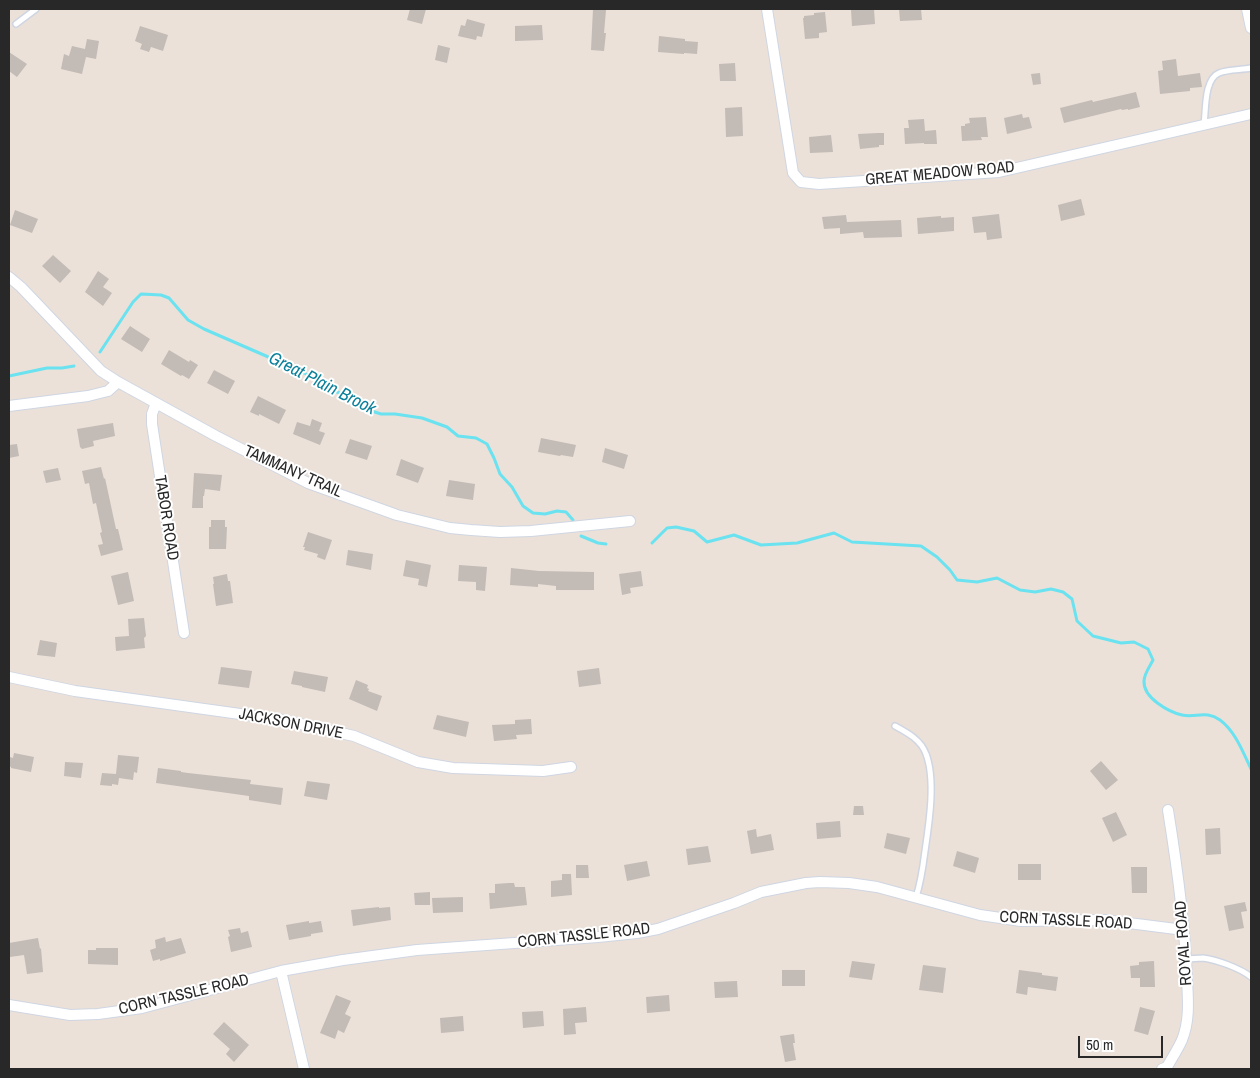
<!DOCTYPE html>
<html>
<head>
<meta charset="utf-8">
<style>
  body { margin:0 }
  #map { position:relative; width:1260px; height:1078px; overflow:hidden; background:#ebe1d9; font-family:"Archivo Narrow",sans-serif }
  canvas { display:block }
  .frame { position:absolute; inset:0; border:10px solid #282828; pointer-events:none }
  .scale { position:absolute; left:1078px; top:1036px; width:85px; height:22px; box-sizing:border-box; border:2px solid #282828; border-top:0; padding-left:6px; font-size:15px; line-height:18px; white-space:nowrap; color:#282828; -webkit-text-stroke:4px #fff; paint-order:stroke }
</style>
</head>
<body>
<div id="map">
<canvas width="1260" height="1078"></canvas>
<div class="frame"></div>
<div class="scale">50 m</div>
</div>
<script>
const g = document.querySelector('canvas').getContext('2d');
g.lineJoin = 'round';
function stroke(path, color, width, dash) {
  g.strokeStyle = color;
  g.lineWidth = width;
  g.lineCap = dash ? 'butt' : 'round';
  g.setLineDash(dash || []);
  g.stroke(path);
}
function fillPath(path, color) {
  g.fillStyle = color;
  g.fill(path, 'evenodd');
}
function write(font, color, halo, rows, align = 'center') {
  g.font = font + ' "Archivo Narrow",sans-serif';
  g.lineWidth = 4;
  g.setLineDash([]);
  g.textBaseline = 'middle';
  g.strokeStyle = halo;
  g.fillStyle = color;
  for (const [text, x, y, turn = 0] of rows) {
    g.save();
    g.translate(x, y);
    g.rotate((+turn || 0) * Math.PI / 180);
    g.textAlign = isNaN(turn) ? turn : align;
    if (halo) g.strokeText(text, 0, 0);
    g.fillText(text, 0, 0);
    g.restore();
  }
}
const stream = new Path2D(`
  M100 352 133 302 141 294 161 295 169 298 188 320 204 329 296 369 314 378 332 390 347 396 362 408 381 414H395L422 418 447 427 458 436 476 438 487 444 494 458 500 474 512 487 523 506 533 513 545 514 557 511 566 512 573 520
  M9 376 47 368H62L74 366
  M581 536 598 543 606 544
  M652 543 667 528 676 527 694 531 707 542 734 535 761 545 797 543 834 533 852 542 921 546 937 557 950 570 957 580 977 582 997 578 1020 590 1035 592 1051 589 1063 592 1072 599 1077 621 1093 636 1121 643 1134 642 1148 649 1153 660C1150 666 1144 674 1144 681 1143 698 1169 712 1182 715 1196 718 1206 710 1220 720 1235 731 1243 752 1251 769`);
const building = new Path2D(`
  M410 9H426L422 24 407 20Z
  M593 9 606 10 604 33H606L604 51 591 50Z
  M874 9 875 24 852 26 851 10Z
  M899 9H921L922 20 900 21Z
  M825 12 827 32 819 33V38L805 39 803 18H804V16L814 15V13Z
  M467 19 485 24 482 37 477 36 476 40 458 36 461 25 465 26Z
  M542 25 543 40 515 41V26Z
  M140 26 168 35 163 51 151 47 149 52 140 49 142 44 135 41Z
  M659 36 685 39V41L698 42 697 54 684 53V54L658 52Z
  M87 39 99 41 96 59 86 57 82 74 61 69 64 54 69 56 72 46 85 49Z
  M438 45 450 48 447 63 435 60Z
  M9 52 27 64 17 77 9 71Z
  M1176 59 1178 76 1200 73 1202 87 1190 88V91L1160 94 1158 71 1163 70 1162 61Z
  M735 63 736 81H720L719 64Z
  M1040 73 1041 84 1033 85 1031 74Z
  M1136 92 1140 107 1128 110V109L1122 110 1121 109 1064 123 1060 108 1092 100 1093 102Z
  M742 107 743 136 726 137 725 108Z
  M1022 114 1023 118 1029 117 1032 128 1007 134 1004 118Z
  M986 117 988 137H981L982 140 962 141 961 126H965V124L970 123 969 118Z
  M924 119 925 131 936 130 937 144H924V143L905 144 904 128H909L908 120Z
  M878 133H884V145H879V147L860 149 858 134Z
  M831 135 833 152 810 153 809 137Z
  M1081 199 1085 215 1061 221 1058 205Z
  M15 210 38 219 32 233 10 225Z
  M999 214 1002 238 987 240 986 232 974 233 972 217Z
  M846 215 847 222 901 220 902 237 864 238 863 232 840 234V228L824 229 822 217Z
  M941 216V218L954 217V231L918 234 917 218Z
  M53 255 71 271 60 283 42 266Z
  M98 271 109 279 103 287 112 293 103 306 85 292Z
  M130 326 150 339 142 352 121 339Z
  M169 350 189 362 190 360 198 365 189 379 182 375 181 376 161 364Z
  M214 370 235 381 228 394 207 383Z
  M258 396 286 410 279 424 259 414V416L250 412Z
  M312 419 322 423 319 431 325 433 320 445 293 434 297 422 310 426Z
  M113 423 115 436 93 441 94 446 82 449 80 447 77 429Z
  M541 438 576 445 573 457 561 455 560 456 538 452Z
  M350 439 372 446 367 460 345 453Z
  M17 444 19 456 9 458V445Z
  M605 448 628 455 624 469 602 462Z
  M401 459 424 468 418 483 396 475Z
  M101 467 104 479 105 478 116 529H118L123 550 101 556 98 545 103 544 100 533 102 532 96 503 93 504 89 483 85 484 82 471Z
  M58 468 61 480 46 483 43 471Z
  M194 473 222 475 220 491 205 489 204 496H203V508H192Z
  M449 480 475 484 473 500 446 496Z
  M211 520H225V527H227L226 549H209V527H211Z
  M308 532 332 540 325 560 317 557 318 554 304 550 305 547H303Z
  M348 550 373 554 371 570 346 565Z
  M406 560 431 565 427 587 418 585 419 579 403 576Z
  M459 565 487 567 485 591 476 590V582L458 581Z
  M511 568 539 571 594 572V590H556V586L538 584V587L510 585Z
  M641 571 643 586 630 588 631 593 622 595 619 574Z
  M128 572 134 601 118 605 111 576Z
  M227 574 228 581H230L233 603 216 606 213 584H214L213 577Z
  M144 618 146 636 144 638 145 648 116 651 115 637 129 636 128 619Z
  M40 640 57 643 55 657 37 655Z
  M221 667 252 671 249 688 218 684Z
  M599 668 601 684 579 687 577 671Z
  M294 671 328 677 325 692 302 687V686L291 684Z
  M356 680 368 685 367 688 369 689 368 691 382 696 377 711 349 699Z
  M437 715 469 722 466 737 433 729Z
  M531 719 532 734 516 735 517 739 494 741 492 725 515 724V720Z
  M14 753 34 757 31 772 11 768V767L9 766 10 757 13 758Z
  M118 755 139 757 137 773 134 772 133 780 119 778 118 785 112 784V786L100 785 102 773 116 774Z
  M1101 761 1118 780 1106 790 1090 771Z
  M65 762 83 763 81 778 64 776Z
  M158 768 181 771V772L188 773 251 780 250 784 283 788 281 805 249 800V796L156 783Z
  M307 781 330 784 327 800 304 796Z
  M854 806H863L864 815H853Z
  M1116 812 1127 835 1113 842 1102 818Z
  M840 821 841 837 817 839 816 823Z
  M1220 828 1221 854 1206 855 1205 829Z
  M756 829 757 837 771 834 774 850 751 854 747 831Z
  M887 833 910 838 906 854 884 848Z
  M708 846 711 862 688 865 686 849Z
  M957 851 979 858 975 873 953 866Z
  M647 861 650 876 627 881 624 865Z
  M1018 864H1041V880H1018Z
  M576 865H588L589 878H576Z
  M1131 867H1147V893H1132Z
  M562 874H571L572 895 551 897V881L562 880Z
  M509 883H514L515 887H525L527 905 490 909 489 893H495V884Z
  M430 892V905H415L414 893Z
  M463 897V912L433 913 432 898Z
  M1245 902 1247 911 1241 912 1244 928 1229 931 1224 906Z
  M379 907V908L390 907 391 920 353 926 351 910Z
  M309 921V923L321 921 323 932 311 934V936L289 940 286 925Z
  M240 928 241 933 248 931 252 947 231 952 228 937 230 936 228 930Z
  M165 937 166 942 181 938 186 953 160 961V959L153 961 150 950 156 948 155 940Z
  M38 938 40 949 41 948 43 972 27 974 24 955 10 957 9 943Z
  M96 948H118V965L88 964V950H96Z
  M852 961 875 964 872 980 849 977Z
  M1154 961 1155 987H1140V978H1131L1130 966 1139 965V962Z
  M923 965 946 968 943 993 919 990Z
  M782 970H805V986H782Z
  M1019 970 1042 973V975L1058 977 1056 991 1028 987 1027 995 1016 993Z
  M737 981 738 997 715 998 714 982Z
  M336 995 351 1001 345 1014 351 1017 344 1033 338 1030 335 1039 320 1033Z
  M669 995 670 1011 647 1013 646 997Z
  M586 1007 587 1022 575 1023 576 1034 564 1035 563 1009Z
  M1140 1007 1155 1011 1148 1035 1134 1031Z
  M543 1011 544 1026 523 1028 522 1012Z
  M463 1016 464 1031 441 1033 440 1018Z
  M224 1022 249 1045 234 1062 226 1054 230 1049 213 1034Z
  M794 1034 795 1043H793L796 1060 785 1062 780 1036Z`);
const service = new Path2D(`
  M16 24 36 9
  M1204 125C1206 110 1204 79 1219 73 1228 69 1241 70 1251 68
  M895 726C908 733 921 740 926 754 936 780 929 824 925 851 923 867 921 882 916 897
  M1186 959C1192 959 1197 958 1203 958 1217 960 1240 968 1251 977`);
const minor = new Path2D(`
  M767 9 793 173 801 182 819 184 999 172 1251 114
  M1247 9 1251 28
  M9 277 21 287 101 371 118 382 216 436 308 483 397 515 450 528 471 530 500 532 531 531 630 521
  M156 403 152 414V424L184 633
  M9 406 88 396 108 391 118 382
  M9 677 75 691 283 720 354 736 418 762 453 768 543 771 571 767
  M281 971 304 1069
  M9 1005 70 1015 98 1014 142 1008 281 971 343 960 417 950 598 937 637 933 658 929 734 903 761 892 806 883 820 882 849 883 877 887 980 915 1021 921 1105 920 1184 930
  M1162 1069 1167 1067C1172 1058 1178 1049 1182 1040 1190 1020 1188 999 1187 979 1185 922 1177 866 1168 810`);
const streetNames = [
  ["GREAT MEADOW ROAD",940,174,-5],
  ["TAMMANY TRAIL",293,472,24],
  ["TABOR ROAD",166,518,81],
  ["JACKSON DRIVE",291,724,11],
  ["CORN TASSLE ROAD",1066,921,3],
  ["CORN TASSLE ROAD",584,936,-6],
  ["ROYAL ROAD",1184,943,-94],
  ["CORN TASSLE ROAD",184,995,-13]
];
const waterNames = [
  ["Great Plain Brook",322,384,27]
];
stroke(stream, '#6ae2f0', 3);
fillPath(building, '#c3bbb6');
stroke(service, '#cfd6e2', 8);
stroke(minor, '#cfd6e2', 12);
stroke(service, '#fff', 5);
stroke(minor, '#fff', 10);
write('16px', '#282828', '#fff', streetNames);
write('italic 18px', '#0b809a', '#fff', waterNames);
</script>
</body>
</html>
